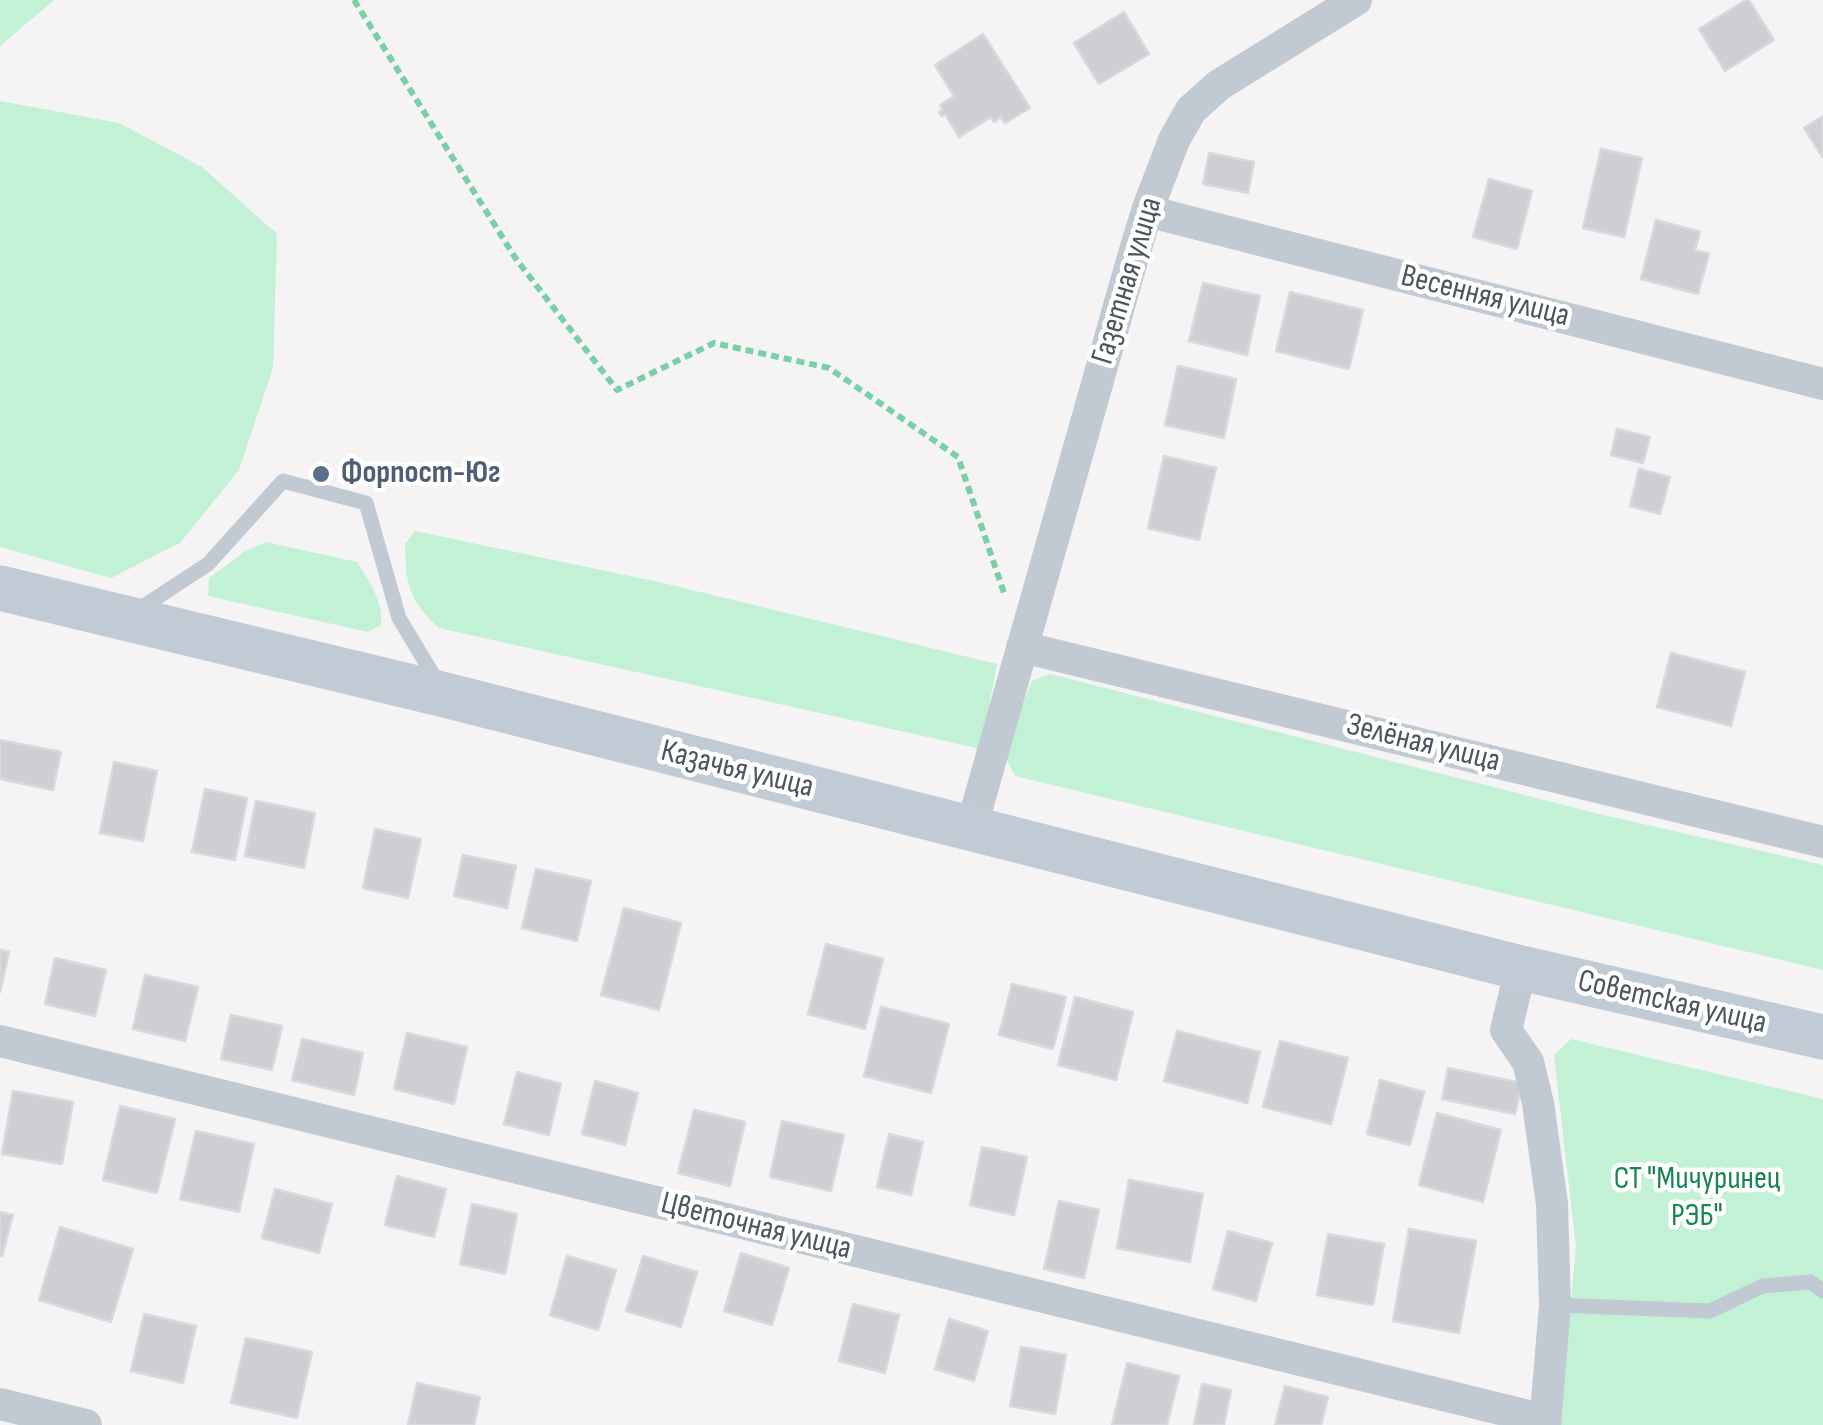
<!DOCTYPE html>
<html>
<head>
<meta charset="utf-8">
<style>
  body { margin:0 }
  canvas { display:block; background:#f5f3f3 }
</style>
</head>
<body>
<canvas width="1823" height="1425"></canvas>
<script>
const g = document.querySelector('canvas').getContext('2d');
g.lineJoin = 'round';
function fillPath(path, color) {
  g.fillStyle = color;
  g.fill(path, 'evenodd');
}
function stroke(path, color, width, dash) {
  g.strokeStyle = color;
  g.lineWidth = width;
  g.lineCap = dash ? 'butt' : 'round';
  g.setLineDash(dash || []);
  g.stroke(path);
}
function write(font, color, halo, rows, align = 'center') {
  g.font = font + ' "Sofia Sans Condensed",sans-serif';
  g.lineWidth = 9;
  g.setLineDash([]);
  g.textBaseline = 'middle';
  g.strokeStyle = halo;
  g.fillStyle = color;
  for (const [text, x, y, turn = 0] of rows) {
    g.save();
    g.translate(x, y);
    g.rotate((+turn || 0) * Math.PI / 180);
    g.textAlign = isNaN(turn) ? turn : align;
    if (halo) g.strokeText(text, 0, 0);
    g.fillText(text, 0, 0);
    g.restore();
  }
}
const green = new Path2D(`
  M0 0H54L0 46Z
  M0 101 119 123 202 167 277 234 273 368 239 470 180 543 111 578 0 547Z
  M415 531 663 583 997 664 981 749 439 628C408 599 406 585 405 544Z
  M266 542 357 562C369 581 384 602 381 625L368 632 208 596 209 578 244 552Z
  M1050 674 1599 814 1823 865V970L1015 776 1003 752 1032 681Z
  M1571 1039 1823 1099V1425H1560L1576 1247 1554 1055Z`);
const building = new Path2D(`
  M1746 0H1749L1774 40 1725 71 1699 29Z
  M1124 12 1149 54 1099 84 1074 43Z
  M983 34 1030 108 1005 123 1001 117 994 122 991 117 959 137 945 114 942 116 939 112 943 110 940 105 954 96 935 65Z
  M1823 116V158L1804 128Z
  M1601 149 1642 158 1624 237 1583 228Z
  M1209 153 1254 162 1248 193 1203 184Z
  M1489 179 1532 191 1517 249 1473 237Z
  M1656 220 1700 232 1695 250 1709 254 1698 294 1641 279Z
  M1203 283 1260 296 1247 355 1189 341Z
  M1290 292 1363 310 1349 369 1276 351Z
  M1178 366 1236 379 1224 438 1165 425Z
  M1617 429 1650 437 1643 463 1611 455Z
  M1164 456 1216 468 1199 540 1148 528Z
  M1639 469 1670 477 1660 514 1630 506Z
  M1671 653 1745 672 1731 726 1657 707Z
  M0 740 61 752 53 790 0 779Z
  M114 762 157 771 143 841 100 833Z
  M205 789 247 798 235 860 192 852Z
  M256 801 315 813 304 868 245 856Z
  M375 829 421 839 408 898 363 888Z
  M463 855 516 866 507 908 454 896Z
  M536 869 591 881 577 941 522 928Z
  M624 908 681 923 659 1010 601 995Z
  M826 944 883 959 865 1029 808 1014Z
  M0 950 9 952 0 992Z
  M55 958 106 970 95 1016 45 1004Z
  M145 975 198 987 185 1041 133 1029Z
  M1012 984 1066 997 1053 1049 999 1035Z
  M1075 997 1133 1012 1116 1080 1058 1065Z
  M881 1007 949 1024 931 1093 864 1076Z
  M231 1015 282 1026 272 1070 221 1059Z
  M1177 1031 1260 1052 1247 1103 1164 1081Z
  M407 1033 467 1047 454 1104 394 1089Z
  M302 1039 363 1053 354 1095 292 1080Z
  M1280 1041 1348 1058 1331 1124 1263 1107Z
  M1448 1068 1522 1083 1515 1114 1442 1099Z
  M517 1072 561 1084 549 1135 504 1124Z
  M1380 1080 1424 1092 1410 1145 1367 1134Z
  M595 1081 638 1093 625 1145 582 1134Z
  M13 1091 73 1102 62 1164 2 1154Z
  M120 1106 175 1119 157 1193 103 1180Z
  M694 1110 745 1122 730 1186 678 1173Z
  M1437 1113 1501 1130 1483 1202 1419 1185Z
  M782 1121 844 1135 831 1191 770 1177Z
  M196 1131 254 1144 239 1212 180 1199Z
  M889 1134 923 1142 911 1195 877 1187Z
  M982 1147 1027 1157 1014 1215 970 1205Z
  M397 1176 446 1189 434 1237 385 1225Z
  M1129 1180 1203 1194 1190 1262 1117 1248Z
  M275 1189 332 1204 319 1253 262 1238Z
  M1059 1201 1099 1210 1084 1278 1044 1269Z
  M472 1204 517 1214 505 1274 460 1264Z
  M0 1212 13 1215 2 1256H0Z
  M60 1227 133 1249 111 1322 39 1300Z
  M1409 1229 1476 1241 1459 1333 1393 1321Z
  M1228 1231 1272 1243 1256 1301 1213 1289Z
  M1328 1234 1384 1244 1373 1305 1317 1295Z
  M741 1253 789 1268 772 1325 724 1311Z
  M567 1256 616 1270 598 1330 550 1315Z
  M643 1256 697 1272 681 1327 626 1311Z
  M853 1304 899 1315 885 1373 839 1361Z
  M144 1314 196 1326 183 1383 131 1371Z
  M949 1319 988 1331 974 1381 935 1369Z
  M246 1338 312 1352 297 1418 231 1403Z
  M1021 1347 1066 1355 1055 1414 1010 1406Z
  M1127 1363 1179 1376 1167 1425H1112Z
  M417 1383 480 1397 474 1425H408Z
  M1202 1384 1231 1390 1224 1425H1194Z
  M1285 1386 1328 1397 1321 1425H1275Z`);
const path = new Path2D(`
  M354 0 516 259 617 390 714 343 829 368 958 457 1005 596`);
const service = new Path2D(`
  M138 610 208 564 283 481 366 503 399 618 438 683
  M1555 1305 1710 1311 1763 1286 1810 1282 1823 1291`);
const minor = new Path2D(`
  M1147 211 1823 384
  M1022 647 1823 842
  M971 829 1131 264 1147 211 1174 140 1191 110 1219 85 1356 0
  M1521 968 1506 1030 1528 1062 1538 1103 1552 1204 1555 1305 1545 1425
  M0 1041 1545 1420
  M0 1404 86 1425`);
const secondary = new Path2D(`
  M0 588 445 695 1521 968 1823 1037`);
const markers = [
  [321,474,10,"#5c6f8a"]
];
const streetNames = [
  ["Газетная улица",1128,281,-73],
  ["Весенняя улица",1485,297,14],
  ["Зелёная улица",1423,744,14],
  ["Казачья улица",737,770,14],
  ["Советская улица",1672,1003,13],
  ["Цветочная улица",756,1227,14]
];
const serviceNames = [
  ["Форпост-Юг",341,474]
];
const parkNames = [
  ["СТ \"Мичуринец",1697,1180],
  ["РЭБ\"",1697,1217]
];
fillPath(green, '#c3f1d5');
fillPath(building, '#cdcfd5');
stroke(building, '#d7d9de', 2.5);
stroke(path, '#7ad0a6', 6, [8, 5]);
stroke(service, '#c1cad2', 15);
stroke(minor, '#c1cad2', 32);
stroke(secondary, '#c1cbd6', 45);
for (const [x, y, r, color] of markers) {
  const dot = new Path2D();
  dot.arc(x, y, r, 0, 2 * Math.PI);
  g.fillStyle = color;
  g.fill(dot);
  stroke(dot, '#fff', 4);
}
write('32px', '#4a5661', '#fff', streetNames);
write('bold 32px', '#4e5e75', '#fff', serviceNames, 'left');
write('32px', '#17864f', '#fff', parkNames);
</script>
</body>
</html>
